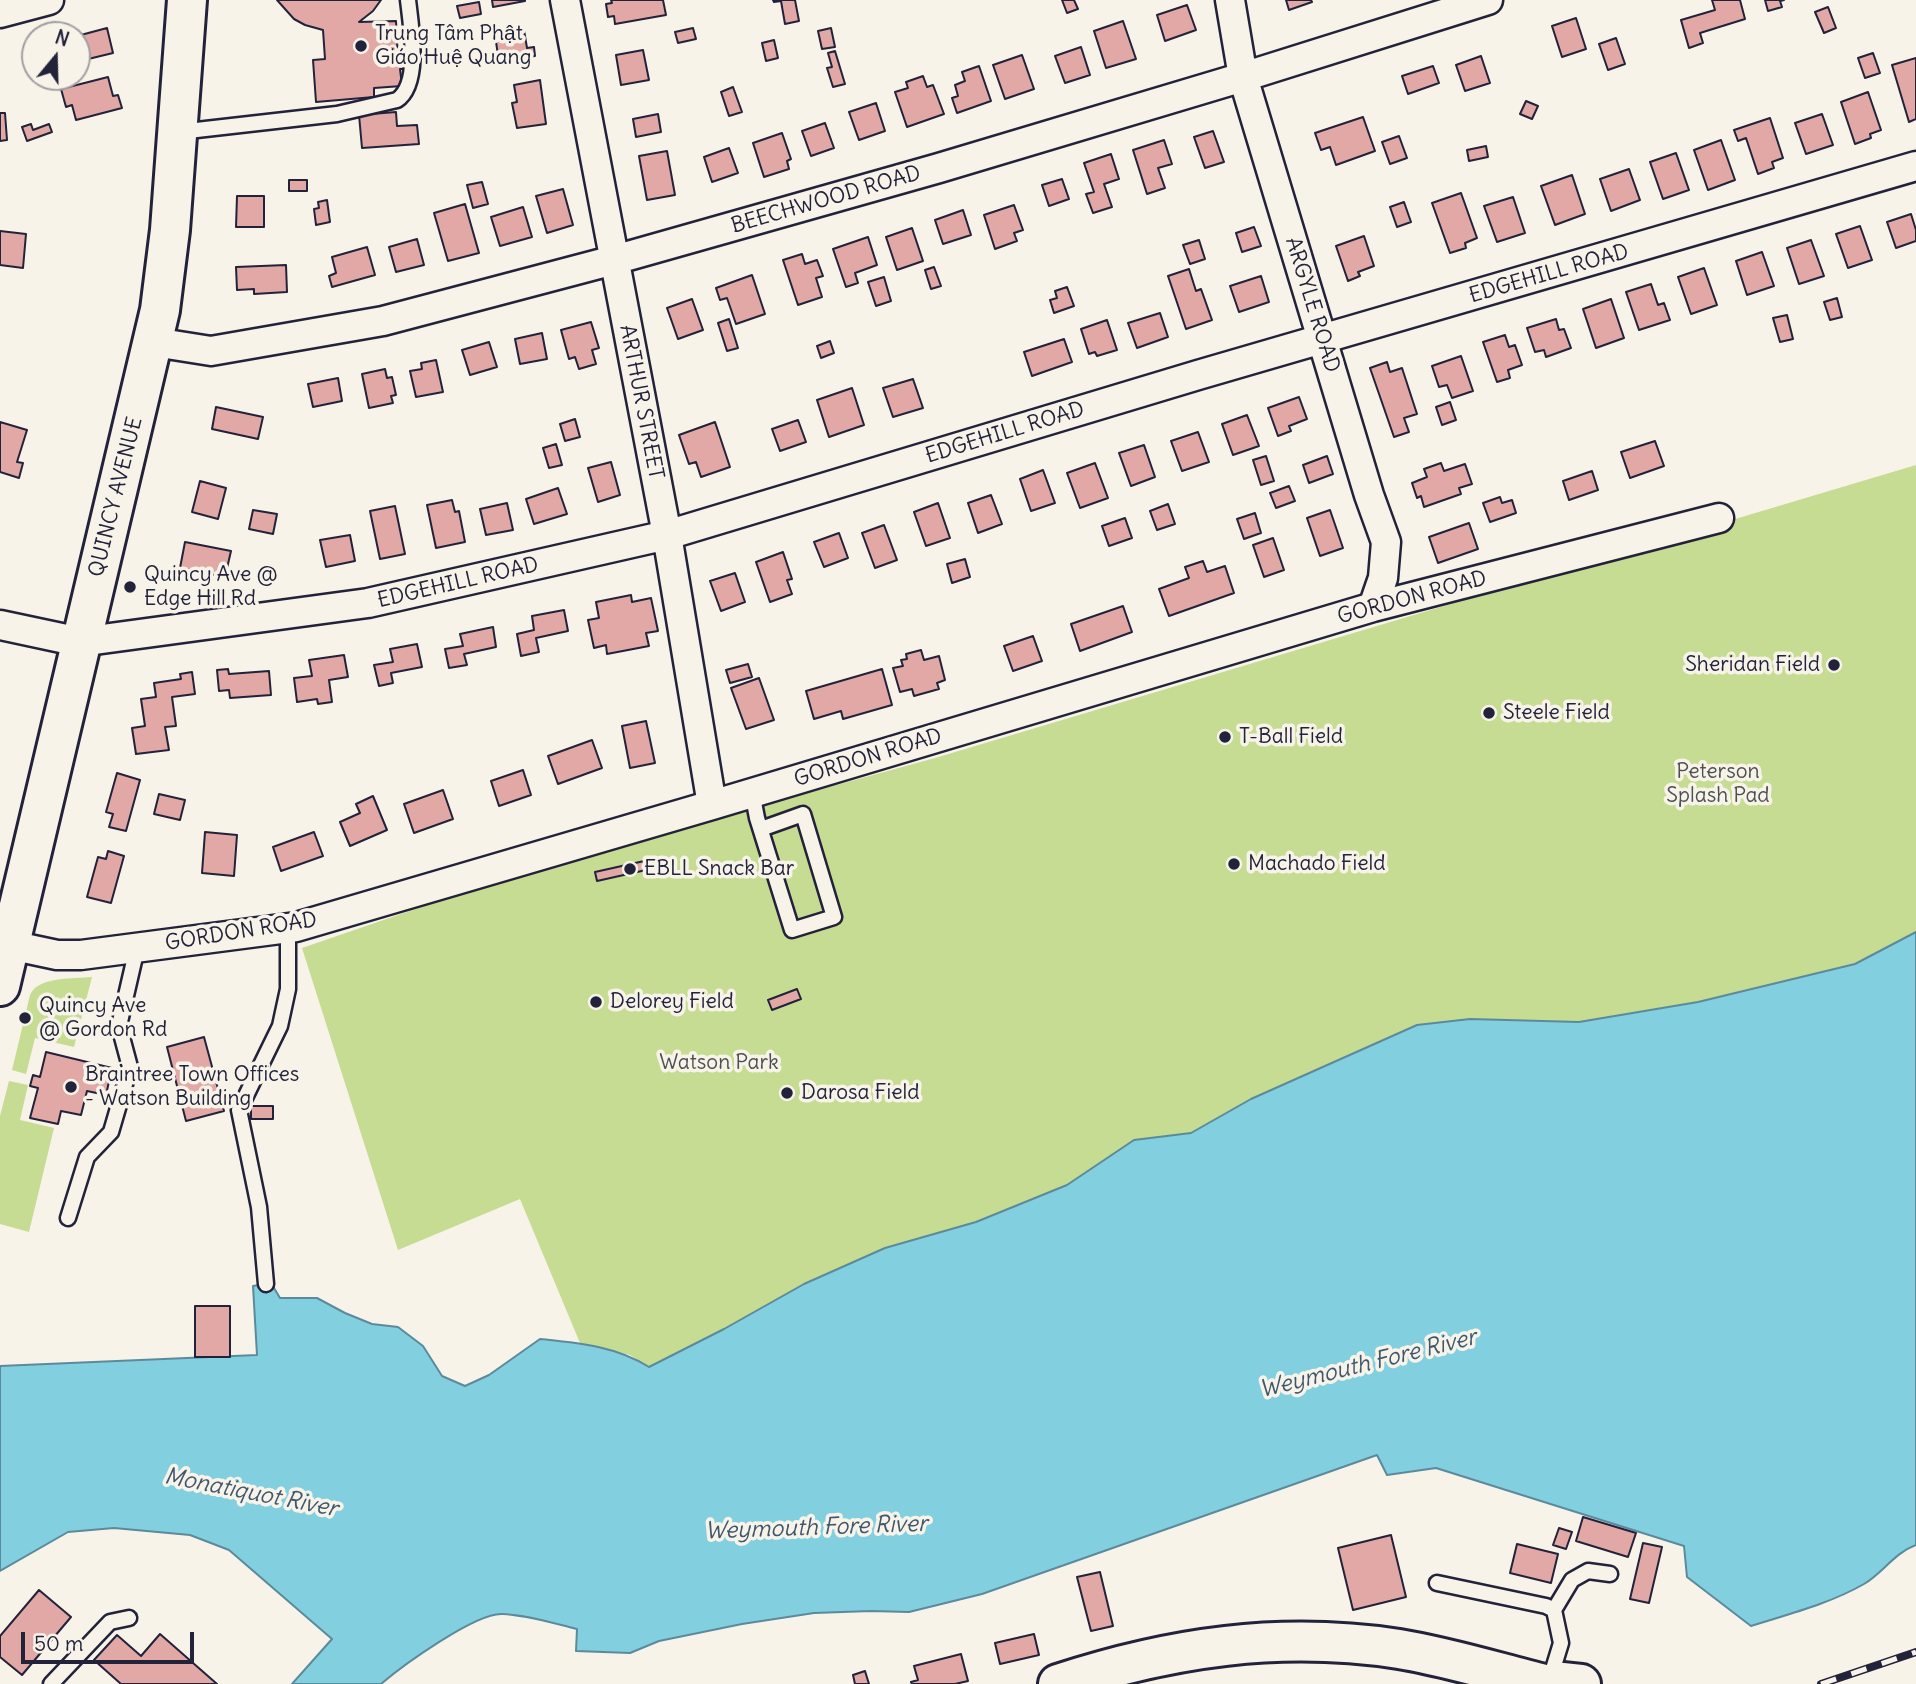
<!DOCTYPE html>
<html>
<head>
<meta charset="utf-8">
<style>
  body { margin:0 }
  #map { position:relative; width:1916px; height:1684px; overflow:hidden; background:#f7f3e8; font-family:Delius,sans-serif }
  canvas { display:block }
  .north { position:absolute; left:21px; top:21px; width:70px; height:70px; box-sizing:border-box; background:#f7f3e8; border:2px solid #a29fa3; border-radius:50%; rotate:19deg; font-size:19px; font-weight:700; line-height:28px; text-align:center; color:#22223b }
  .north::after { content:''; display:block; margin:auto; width:24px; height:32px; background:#22223b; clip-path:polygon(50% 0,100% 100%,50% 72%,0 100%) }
  .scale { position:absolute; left:21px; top:1632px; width:173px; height:32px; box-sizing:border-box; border:4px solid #22223b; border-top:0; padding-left:9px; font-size:21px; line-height:24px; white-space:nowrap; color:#22223b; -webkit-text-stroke:5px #f7f3e8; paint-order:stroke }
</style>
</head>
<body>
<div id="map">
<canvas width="1916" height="1684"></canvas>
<div class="north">N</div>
<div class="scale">50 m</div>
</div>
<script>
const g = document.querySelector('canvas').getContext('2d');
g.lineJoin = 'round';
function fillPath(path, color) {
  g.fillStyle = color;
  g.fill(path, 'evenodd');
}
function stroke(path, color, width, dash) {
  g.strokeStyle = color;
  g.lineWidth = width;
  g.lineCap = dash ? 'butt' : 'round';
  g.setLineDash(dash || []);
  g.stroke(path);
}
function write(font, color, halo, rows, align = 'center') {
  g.font = font + ' Delius,sans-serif';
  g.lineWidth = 7;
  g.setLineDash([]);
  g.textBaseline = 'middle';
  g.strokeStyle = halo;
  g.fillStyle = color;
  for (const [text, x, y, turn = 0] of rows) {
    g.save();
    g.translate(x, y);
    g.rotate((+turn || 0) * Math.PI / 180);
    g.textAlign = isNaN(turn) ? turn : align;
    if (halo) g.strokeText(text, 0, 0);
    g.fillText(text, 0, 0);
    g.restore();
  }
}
const green = new Path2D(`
  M1916 465V932L1855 964 1698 1002 1579 1022 1470 1019 1417 1025 1251 1099 1191 1133 1134 1140 1067 1185 976 1222 885 1248 804 1284 724 1329 649 1367 630 1355 580 1343 520 1199 398 1250 302 948 468 891 669 831 935 758Z
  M92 977 74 1047 35 1038 26 1074 12 1070 30 995C38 976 74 979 92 977Z
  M9 1081 28 1085 20 1120 54 1128 29 1232 0 1224V1116Z`);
const water = new Path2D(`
  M1916 932V1545C1894 1553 1883 1573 1864 1584 1829 1604 1789 1614 1751 1626L1687 1577 1684 1546 1436 1468 1387 1475 1377 1455 982 1594 909 1612 871 1611 814 1613 742 1624 659 1641 630 1653 576 1651 577 1629C552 1623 527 1615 502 1614 475 1613 402 1666 381 1684H292L332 1639 229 1550 190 1535 114 1528 68 1532 0 1571V1366L257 1355 253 1286 271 1283 280 1298H317L345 1313 372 1324 398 1327 423 1346 442 1376 465 1386 489 1375 540 1339C578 1343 616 1346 649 1367L724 1329 804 1284 885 1248 976 1222 1067 1185 1134 1140 1191 1133 1251 1099 1417 1025 1470 1019 1579 1022 1698 1002 1855 964Z`);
const building = new Path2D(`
  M277 0H381L373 11 359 22 396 21 398 59 405 58V69H400L402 86 374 88V97L316 102 313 60 325 59 323 30 305 25 294 19Z
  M492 0H525V1L493 7Z
  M611 0H663L666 15 615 24 614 16 608 17 606 4 612 3Z
  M773 0H795L799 21 785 24 781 1 774 2Z
  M1062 0H1074L1078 9 1067 13Z
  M1286 0H1311L1312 2 1289 10Z
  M1712 0H1740L1745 19 1700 33 1703 43 1689 48 1681 20 1715 10Z
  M1765 0H1784L1780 1 1782 7 1768 11Z
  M479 2 481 14 460 18 457 6Z
  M1187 5 1196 30 1165 41 1157 15Z
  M1828 7 1836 28 1824 33 1815 12Z
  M1576 18 1586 49 1562 57 1552 26Z
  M1123 21 1136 59 1106 68 1094 31Z
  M107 28 113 53 80 61 77 36Z
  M693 28 696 39 678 43 675 32Z
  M831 28 835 47 822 49 818 31Z
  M524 30 527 48 534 47 535 56 499 62 495 35Z
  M1616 38 1625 64 1608 70 1599 44Z
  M774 40 778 58 766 61 762 43Z
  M1081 47 1090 75 1065 83 1055 56Z
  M643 50 649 80 621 85 616 55Z
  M835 51 845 84 833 87 827 68 832 67 828 53Z
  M1873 53 1880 73 1865 78 1858 58Z
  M1022 55 1034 89 1005 99 993 65Z
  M1481 56 1490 83 1465 91 1456 65Z
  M1916 58V119L1909 122 1892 65Z
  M979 66 991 101 957 113 952 98 958 96 955 85 965 81 962 72Z
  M1433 66 1439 83 1408 94 1402 76Z
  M923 76 927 87 933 85 944 114 907 127 895 92 908 88 906 82Z
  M108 77 113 96 118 95 122 108 76 120 72 105 66 107 61 89Z
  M540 80 546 124 517 128 512 103 517 102 514 85Z
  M733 87 742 112 729 116 721 92Z
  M1868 92 1881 130 1870 134 1871 138 1855 144 1841 102Z
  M1526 101 1538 106 1532 119 1520 114Z
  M876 103 885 131 859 140 849 112Z
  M396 112 397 126 417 125 419 144 362 148 359 115Z
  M0 113H5L7 140 0 141Z
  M658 114 661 132 636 137 633 119Z
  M1822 114 1833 145 1806 154 1795 123Z
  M1363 117 1375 151 1336 165 1330 147 1321 150 1315 133Z
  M1770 118 1783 158 1772 162 1774 168 1758 174 1746 138 1738 141 1734 130Z
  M825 123 834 148 811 156 802 131Z
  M31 124 33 130 49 124 52 132 27 141 22 127Z
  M1213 131 1224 162 1205 168 1194 137Z
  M782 133 791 159 787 161 789 169 764 177 753 143Z
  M1399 136 1407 158 1390 164 1382 142Z
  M1164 140 1172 164 1158 168 1165 188 1147 194 1133 150Z
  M1721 140 1735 180 1708 190 1694 150Z
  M1486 146 1488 157 1469 161 1467 150Z
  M729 148 738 173 712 182 704 157Z
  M667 151 675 195 647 200 639 156Z
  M1676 153 1689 190 1663 199 1650 162Z
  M1111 154 1119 179 1104 184 1112 207 1093 213 1086 194 1094 192 1084 163Z
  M1629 169 1640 200 1611 211 1600 179Z
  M1572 175 1585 214 1555 225 1541 186Z
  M1062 179 1069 199 1049 206 1042 185Z
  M289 180H307V191H289Z
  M482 182 488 204 473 208 467 185Z
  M563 189 573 225 547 233 536 196Z
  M1461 193 1477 238 1465 243 1466 248 1450 253 1432 203Z
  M237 196H264V227H236Z
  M1513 197 1525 233 1497 242 1484 206Z
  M327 200 330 222 316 225 314 209 319 208 318 202Z
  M1404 202 1411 222 1397 227 1390 207Z
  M465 204 479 253 448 261 434 213Z
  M1014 205 1023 230 1014 233 1017 241 995 249 984 215Z
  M523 207 532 237 500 246 491 217Z
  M963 210 971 235 943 244 935 220Z
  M1911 214 1916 230V241L1896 248 1887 222Z
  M1860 226 1872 260 1848 268 1836 234Z
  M1254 227 1261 246 1242 252 1236 233Z
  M912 228 923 261 897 270 886 237Z
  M0 231 26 234 23 268 0 265Z
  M1364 236 1374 266 1358 272 1360 276 1348 281 1336 246Z
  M868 237 877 265 855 273 858 283 846 287 833 249Z
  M417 239 424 265 396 272 389 247Z
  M1199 240 1205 259 1190 264 1183 245Z
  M1811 240 1824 276 1799 284 1787 248Z
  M367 247 375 275 332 287 329 276 336 273 332 257Z
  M1762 252 1774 286 1747 295 1736 261Z
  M802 254 805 264 817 260 823 276 816 278 822 297 798 305 783 260Z
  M286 265 287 292 254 294V289L237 290 236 267Z
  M934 267 941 286 931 289 925 270Z
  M1704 268 1717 305 1691 314 1678 277Z
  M1189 269 1196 291 1201 289 1212 320 1186 329 1168 276Z
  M752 275 765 314 736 324 727 298 720 300 716 288Z
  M1261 276 1269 302 1239 312 1230 286Z
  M884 277 891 301 876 306 868 282Z
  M1651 284 1658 305 1664 303 1670 320 1639 330 1626 292Z
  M1067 287 1074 306 1054 313 1050 300 1057 298 1055 291Z
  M1837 298 1842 317 1830 320 1824 302Z
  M692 299 703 330 678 339 667 308Z
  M1611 299 1624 338 1596 348 1583 309Z
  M1160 313 1168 337 1137 348 1128 323Z
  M1787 315 1793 339 1780 342 1773 318Z
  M729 319 738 348 727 351 718 323Z
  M1556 319 1559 330 1564 329 1571 348 1546 357 1544 350 1535 352 1527 328Z
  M1107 320 1117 350 1097 356 1095 352 1089 354 1081 329Z
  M591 322 599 348 592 350 596 364 579 369 575 357 569 359 561 330Z
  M542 333 547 359 520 364 515 339Z
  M1505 335 1509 347 1515 345 1522 365 1508 370 1510 378 1497 382 1483 342Z
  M1064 339 1072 362 1032 376 1024 352Z
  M830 341 834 353 821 358 817 346Z
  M489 342 497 367 470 375 462 350Z
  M1461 356 1473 391 1452 398 1447 385 1439 387 1432 366Z
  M436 360 443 392 416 397 410 371 422 369 421 363Z
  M1387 362 1390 372 1402 368 1417 414 1404 418 1409 432 1394 437 1370 368Z
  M385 369 387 378 392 377 396 395 391 396 393 403 369 408 362 374Z
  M338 378 342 401 313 407 308 384Z
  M913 379 923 408 893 417 883 388Z
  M852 388 864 425 829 437 817 400Z
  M1299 397 1307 419 1289 426 1291 431 1278 436 1268 408Z
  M1450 402 1456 420 1442 425 1436 407Z
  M216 407 263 417 258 439 212 429Z
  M1247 415 1259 446 1233 455 1222 424Z
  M575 419 580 437 565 441 560 424Z
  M798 420 806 442 780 451 772 429Z
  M0 422 27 430 17 462 23 463 19 478 0 472Z
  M715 422 730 467 701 477 696 462 689 464 679 435Z
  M1198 432 1209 462 1182 471 1171 441Z
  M1655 441 1664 466 1630 478 1621 452Z
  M556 444 562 465 549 468 543 448Z
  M1144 445 1155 477 1131 486 1119 453Z
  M1266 456 1274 481 1261 485 1253 460Z
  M1327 456 1333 474 1309 483 1303 465Z
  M611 462 620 495 598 502 588 468Z
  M1095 463 1108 498 1080 508 1067 473Z
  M1441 463 1444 471 1465 464 1472 484 1459 488 1461 494 1424 507 1421 496 1417 498 1412 483 1427 477 1424 469Z
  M1043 470 1055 503 1031 511 1020 479Z
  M1592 471 1598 490 1569 500 1563 481Z
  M200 481 226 488 218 519 192 512Z
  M1289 486 1295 501 1276 508 1270 493Z
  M558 488 567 514 534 524 526 499Z
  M991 495 1002 524 978 533 968 503Z
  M1500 497 1502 503 1512 500 1516 513 1490 522 1483 503Z
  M452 500 455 512 459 511 465 542 436 548 427 505Z
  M507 503 513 530 486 535 480 509Z
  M938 503 950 538 926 546 914 512Z
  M1168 504 1175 524 1157 530 1150 511Z
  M395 506 405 554 380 559 370 511Z
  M253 510 277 514 273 534 249 529Z
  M1330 510 1343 548 1320 556 1307 518Z
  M1255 513 1261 533 1244 539 1237 519Z
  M1125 518 1132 538 1109 546 1102 526Z
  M1469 523 1478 549 1438 563 1429 537Z
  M884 525 897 560 875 568 862 533Z
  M839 533 848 558 824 567 814 542Z
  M350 535 355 561 326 567 320 540Z
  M1273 538 1284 570 1264 577 1253 545Z
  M185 542 231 551 225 577 180 568Z
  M783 552 792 579 787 580 792 594 770 602 756 562Z
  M965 559 970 577 952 583 947 564Z
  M1203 561 1207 572 1225 566 1234 593 1169 616 1159 589 1189 578 1185 567Z
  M735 573 745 602 721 611 710 581Z
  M631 595 632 602 651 598 658 631 646 633 649 646 607 654 606 645 594 648 588 620 599 618 596 602Z
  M1123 606 1132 632 1080 651 1071 624Z
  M564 610 568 631 536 638 539 652 521 656 517 634 534 630 532 616Z
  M493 627 496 647 464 654 467 665 449 668 445 649 463 646 460 634Z
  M1033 636 1042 661 1013 671 1004 646Z
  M417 644 422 667 391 673 393 683 379 686 374 665 393 662 390 649Z
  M921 650 924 660 939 656 945 680 937 683 939 689 914 696 912 689 900 692 893 668 903 666 901 660 907 659 906 654Z
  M344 655 348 677 329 680 332 702 318 704 317 699 297 702 294 678 312 676 309 660Z
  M748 664 752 677 730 683 726 670Z
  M228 669 229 674 269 671 271 695 230 698 229 690 219 691 217 670Z
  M882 669 892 705 843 719 841 711 814 719 806 691Z
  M192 672 195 694 172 697 176 726 165 727 169 750 136 754 132 728 145 726 141 699 156 697 154 683 181 679 180 674Z
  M759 678 774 720 746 729 731 688Z
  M646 721 655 763 630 768 622 726Z
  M592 740 602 768 558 784 548 756Z
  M523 770 531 795 499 806 491 781Z
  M117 773 140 780 126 831 109 827 113 814 106 812Z
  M443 790 453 819 414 833 404 804Z
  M159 794 185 800 180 820 154 814Z
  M373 796 387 830 350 846 340 822 360 813 356 804Z
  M205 832 237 835 234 876 202 873Z
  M314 832 323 856 281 871 273 847Z
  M108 851 124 856 111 903 87 897 98 857 106 859Z
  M662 857 664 866 597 881 595 872Z
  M797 989 801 999 772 1010 768 1000Z
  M204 1037 224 1111 186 1121 167 1047Z
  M46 1052 112 1068 106 1095 87 1091 81 1115 61 1111 58 1124 30 1118 38 1088 30 1086 33 1075 40 1077Z
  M251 1106H273V1119H251Z
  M195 1306H230V1357H195Z
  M1583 1517 1636 1533 1628 1557 1576 1541Z
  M1559 1528 1572 1532 1566 1549 1553 1545Z
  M1391 1535 1406 1597 1353 1610 1338 1548Z
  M1643 1543 1662 1547 1649 1603 1630 1599Z
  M1517 1544 1558 1554 1551 1583 1510 1573Z
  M1100 1572 1113 1626 1091 1631 1077 1577Z
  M39 1590 71 1617 22 1675 0 1657V1636Z
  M160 1634 217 1684H121L94 1660 117 1635 141 1656Z
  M1034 1634 1039 1655 1000 1664 995 1643Z
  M961 1654 968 1681 955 1684H912L911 1682 918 1680 914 1666Z
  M865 1671 869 1684H855L853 1675Z`);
const lane = new Path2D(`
  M179 132 337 114 397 100C421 84 411 26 408 0
  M752 792 757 818 792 930 834 917 803 814 761 829
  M68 1218 87 1157 111 1132 130 1067 119 1026 137 948
  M266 1284 259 1207 239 1110 280 1026 288 989V928
  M1437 1583 1546 1606 1554 1610 1561 1643 1550 1679
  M1554 1610 1572 1580 1588 1571 1610 1574
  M51 1684 110 1622 129 1618`);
const street = new Path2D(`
  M565 0 667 535 712 805
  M1230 0 1243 77 1369 495 1386 542 1383 578 1373 607
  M0 13 49 0
  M154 342 211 351 383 321 614 260 939 168 1243 77 1488 0
  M0 625 80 642 368 603 667 535 1198 375 1916 166
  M10 945 57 955H81L296 927 712 805 1373 607 1719 518`);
const secondary = new Path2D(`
  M1058 1684C1171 1647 1280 1631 1399 1649 1448 1657 1496 1672 1544 1684
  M1552 1684 1562 1682 1581 1684`);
const primary = new Path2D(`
  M0 986 160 310 170 230 187 0`);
const rail = new Path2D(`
  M1821 1684 1916 1652`);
const markers = [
  [361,46,7,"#22223b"],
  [130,587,7,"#22223b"],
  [1834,665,7,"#22223b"],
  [1489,713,7,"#22223b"],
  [1225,737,7,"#22223b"],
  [1234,864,7,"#22223b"],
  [630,869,7,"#22223b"],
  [596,1002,7,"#22223b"],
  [25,1018,7,"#22223b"],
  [71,1087,7,"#22223b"],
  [787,1093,7,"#22223b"]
];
const poiNames = [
  ["Trung Tâm Phật",375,34],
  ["Giáo Huệ Quang",375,58],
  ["Quincy Ave @",144,575],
  ["Edge Hill Rd",144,599],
  ["Sheridan Field",1820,665,"right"],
  ["Steele Field",1503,713],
  ["T-Ball Field",1239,737],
  ["Machado Field",1248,864],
  ["EBLL Snack Bar",644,869],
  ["Delorey Field",610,1002],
  ["Quincy Ave",39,1006],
  ["@ Gordon Rd",39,1030],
  ["Braintree Town Offices",85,1075],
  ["- Watson Building",85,1099],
  ["Darosa Field",801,1093]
];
const streetNames = [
  ["BEECHWOOD ROAD",826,200,-16],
  ["EDGEHILL ROAD",1549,274,-16],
  ["ARGYLE ROAD",1312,305,73],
  ["ARTHUR STREET",641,402,79],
  ["EDGEHILL ROAD",1005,433,-17],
  ["QUINCY AVENUE",116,497,-76],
  ["EDGEHILL ROAD",458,583,-13],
  ["GORDON ROAD",1412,598,-15],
  ["GORDON ROAD",868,758,-17],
  ["GORDON ROAD",241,932,-9]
];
const parkNames = [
  ["Peterson",1718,772],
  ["Splash Pad",1718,796],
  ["Watson Park",719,1063]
];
const waterNames = [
  ["Weymouth Fore River",1368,1364,-14],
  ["Monatiquot River",251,1493,11],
  ["Weymouth Fore River",816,1528,-2]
];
fillPath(green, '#c5dc92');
fillPath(water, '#82d0df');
stroke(water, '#5c8a9d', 2);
fillPath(building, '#e2a8a5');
stroke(building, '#22223b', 2);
stroke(lane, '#22223b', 19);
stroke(street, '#22223b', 33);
stroke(secondary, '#22223b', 44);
stroke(primary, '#22223b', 44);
stroke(lane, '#f7f3e8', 14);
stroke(street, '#f7f3e8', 28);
stroke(secondary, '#f7f3e8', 38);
stroke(primary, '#f7f3e8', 38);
stroke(rail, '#22223b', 8);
stroke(rail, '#f7f3e8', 5, [16]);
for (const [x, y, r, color] of markers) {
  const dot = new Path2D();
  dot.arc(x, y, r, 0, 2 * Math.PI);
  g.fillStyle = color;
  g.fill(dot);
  stroke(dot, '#f7f3e8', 2.5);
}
write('21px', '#22223b', '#f7f3e8', poiNames, 'left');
write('21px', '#22223b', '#f7f3e8', streetNames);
write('21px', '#4b5051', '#f7f3e8', parkNames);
write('italic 23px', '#3f566c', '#f7f3e8', waterNames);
</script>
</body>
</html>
